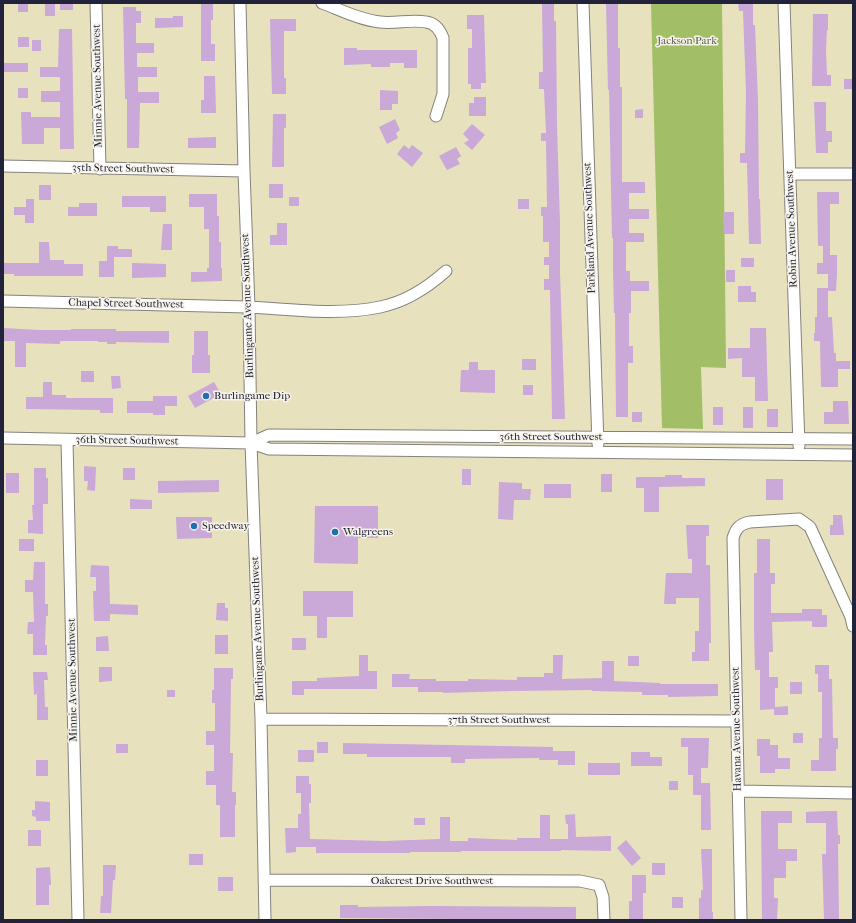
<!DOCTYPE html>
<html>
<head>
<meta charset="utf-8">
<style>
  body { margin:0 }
  #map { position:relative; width:856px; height:923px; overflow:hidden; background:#e7e1be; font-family:"IM FELL French Canon",serif }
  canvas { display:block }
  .frame { position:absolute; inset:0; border:4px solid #22223b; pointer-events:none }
</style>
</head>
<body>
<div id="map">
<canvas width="856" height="923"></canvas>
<div class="frame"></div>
</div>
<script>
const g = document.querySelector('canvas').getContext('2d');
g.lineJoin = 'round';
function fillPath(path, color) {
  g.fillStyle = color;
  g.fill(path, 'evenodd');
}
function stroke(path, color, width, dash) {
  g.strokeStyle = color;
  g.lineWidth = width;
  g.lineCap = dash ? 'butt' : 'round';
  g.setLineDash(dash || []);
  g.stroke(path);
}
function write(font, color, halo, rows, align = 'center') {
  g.font = font + ' "IM FELL French Canon",serif';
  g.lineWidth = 3;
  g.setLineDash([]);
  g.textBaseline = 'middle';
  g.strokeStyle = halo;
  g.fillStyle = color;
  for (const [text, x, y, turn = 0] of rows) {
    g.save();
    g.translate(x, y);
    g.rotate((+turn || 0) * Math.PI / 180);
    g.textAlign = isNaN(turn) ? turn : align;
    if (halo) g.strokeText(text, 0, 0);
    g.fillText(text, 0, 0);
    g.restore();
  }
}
const green = new Path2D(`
  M651 3H722L726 368 701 367 703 429 662 428Z`);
const building = new Path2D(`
  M18 3H28V12H18Z
  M60 3H73V10H60Z
  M201 3H213V20H211V44H215V61H201Z
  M542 3H554V21H556L557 125 560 223V273L565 419H552L550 290H544V279H549V265H544V257H549V242H543V216H541V207H547L546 141H541V133H546L544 89H539V72H543Z
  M606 3H618V48H620V87H622V182H645V193H629V209H649V219H629V233H644V242H626V271H630V281H649V291H631V313H629V346H633V363H628V417H616L615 313H614L613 272V238H612L609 90H608Z
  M738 3H753V25H755L758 100 759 199H760L761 244H749L747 163H740V153H745L746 92 743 11H739Z
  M45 4H55V16H45Z
  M123 7H136V11H141V23H136V43H154V53H137V67H157V77H138V92H159V103H140L139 148H127V99H125Z
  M813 14H828V30H827L826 50 827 75H831V86H812Z
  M467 15H484L486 83H481V89H471V84H468V48H472V29H467Z
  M173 16H183V27L155 28V18H173Z
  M270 19H296V31H284V78H286V94H272Z
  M59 29H72L74 149H60V128H44V144H22L21 112H31V117H60V102H41V91H60V77H40V67H58Z
  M18 37H29V47H18Z
  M32 40H41V51H32Z
  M344 48H357V50H417V68H404V63H390V67H371V64L344 65Z
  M3 63H28V72H3Z
  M204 76H215L216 113H201V100H204Z
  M844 79H853V89H844Z
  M18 88H28V98H18Z
  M380 90 398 91V104H392V110H380Z
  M474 97H486V116H469V103H474Z
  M814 102H826V131H832V142H828V153H816Z
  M643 109V118H635V110Z
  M273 114H286V128H284V167H272Z
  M395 119 400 130 396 133 398 138 387 144 379 127Z
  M472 124 485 135 472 150 464 143 469 140 463 134Z
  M216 137V148H188V138Z
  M404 145 409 149 412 145 423 153 412 167 397 154Z
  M456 147 461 156 457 159 460 164 447 170 439 156Z
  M269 184H283V198H269Z
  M39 185H51V200H39Z
  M817 192H839V204H830V255H837V274L836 291H828V317H832L834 353H836V361H850V369H838V387H821L820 341H814V333H815V317H817V288H828V274H817V263H823V246H818Z
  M189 194H217V216H219V242H221V268H222V281L191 282V272H207V268H209V229H204V207H189Z
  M122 196H166V212H150V207H122Z
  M289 197H299V206H289Z
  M26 199H34V223H25V215H14V207H26Z
  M518 199H529V209H518Z
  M79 203H97V216H68V207H79Z
  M723 212H734V234H724Z
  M277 223H287V245H270V235H277Z
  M163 224H172V250H161Z
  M39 242H49L50 260H64V264H83V276H14V274H3V263H39Z
  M107 246H118V249H132V257H114V277H99V261H107Z
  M741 258H754V267H741Z
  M132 263 166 264V277L132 278Z
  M726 270H735V282H726Z
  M738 286H751V292H756V302H738Z
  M3 328 39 330H71V329H116V331H169V343L116 342V344H107V342H98V341H60V344L26 343V367H15V341H3Z
  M750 328H766L768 401H755V377H742V358L728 359V348H750Z
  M194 331H208V355H210V373H192V355H194Z
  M522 359H536V370H522Z
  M469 362H478V370H495V393L460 392 461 370H469Z
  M81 371H94V382H81Z
  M111 376H120L121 388 112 389Z
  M43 382H52V395H66V398H113V413H100V410L26 409V397H43Z
  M214 382 221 394 195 408 188 396Z
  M523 385H533V395H523Z
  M153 396H177V406H165V415H153V413H127V401H153Z
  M833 401H848L849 424H824V412H833Z
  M713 407H723V425H713Z
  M743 407H753V428H743Z
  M767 409H778V427H767Z
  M632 412H642V422H632Z
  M84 466 96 467 95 491 87 490 88 481H84Z
  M34 468H46V478H48V504H43V534L28 533V520H33L32 505H34Z
  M123 468H135V480H123Z
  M462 469H471V485H462Z
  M6 473H19V493H6Z
  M601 474H612V492H601Z
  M665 475H682V478H705V486L659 487V512H644V488H636V477H665Z
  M766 479H783V500H766Z
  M219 480V492L158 493V481Z
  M499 482 522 483V489H531L530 500H514L513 520 498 519Z
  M544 484H571V498H544Z
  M130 499 152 500V509H130Z
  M315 506H378V538H358V564L314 563Z
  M833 515H842L844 535H830V525H833Z
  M176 517H212V538L177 539Z
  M686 525H709V536H706V565H710L711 643H709V661H692V652H695V631H699V598H676V604H664L666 573H692V559H688Z
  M19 539H34V551H19Z
  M757 539H770V573H775V584H771V613H802V609H822V615H827V627H812V621L772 622 773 652H769V677H778V688H775V707L788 706V715H774V709L760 710V670H755L754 630V573H757Z
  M34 562H45V604H48V616H46L45 645H47V655H33V634H27L28 622H34L33 592H25V580H33Z
  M91 565 109 566 110 604 138 605V615L110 614V621H94L93 591H96V577H90Z
  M303 591H353V617H327V638H317V616H303Z
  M217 603H225V608H228V621L216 620Z
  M215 635H228V654H215Z
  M108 636 109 651H96V637Z
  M292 638H306V650H292Z
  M359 655H368V671H377V689H304V695H292V681H317V678L359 676Z
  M553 655H563L562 679 602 678V661H614V681L660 683V684H718V696L668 697V695H642V692L592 691V690L512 691 443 693V692H418V687H392V674H410L409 679H436V681H468V679L517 680V677H544V673H553Z
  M628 656H639V666H628Z
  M815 665H829V679H832L833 738H838V749H836V771H811V760H819V738H822V692H818V674H815Z
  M99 667H112V681L99 682Z
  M214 668H233V679H231L230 753H233L232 792H236V805H235V837H220V805H216V785H206V771H214V745H206V731H215V703H212V690H214Z
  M33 672H47L48 680H44L45 707H48V720H37V694L34 695Z
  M790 682H802V694H790Z
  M167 690H175V697H167Z
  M793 733H803V743H793Z
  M681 738H709L708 768H701V783H710L711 830H701V795H693V775H688V747H681Z
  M757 739H770V745H778V758H790V769H775V773H760V756H757Z
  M317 742H328V753H317Z
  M343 743 553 747V751H575V765H558V760H539V758L465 759V763H451V757H367V754H343Z
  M116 744H128V753H116Z
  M298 750H314V762H298Z
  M631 752H650V757H662V766H631Z
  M36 760H48V776H36Z
  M588 763H620V775H588Z
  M296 776H309V784H311V803H309L310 839 384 841 440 839V817H450V841H468V838L517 840V838H540V815H550V839H568V824H566L565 815 575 814 576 837 611 836V851L561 850V851H461V852H410V853H316V847H296V852L286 853 285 828H298V814H301V793H296Z
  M669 781H678V790H669Z
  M35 801 50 802V821H36V817L32 816V810H35Z
  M761 811H792V823H778V849H797V861H786V878H774V898H778L777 920H762Z
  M824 811H837L838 835H840V844H838L839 920H824L822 854H826V823H806V812Z
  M414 818H425V825H414Z
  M28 830H41V846H28Z
  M626 840 641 858 632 866 617 848Z
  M701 849H712V912H713V920H699V898H701V890H703Z
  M189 854H203V865H189Z
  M652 863H665V875H652Z
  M103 865H116L115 880H113L111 913H100L101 896H103Z
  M50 867 51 885H49V905H36V868Z
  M632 875H646V893H643V919H629V901H632Z
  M218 877H233V891H218Z
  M672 897H683V908H672Z
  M340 905H358V907L432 906 576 907V920L340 918Z`);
const minor = new Path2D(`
  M96 3 100 169
  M240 3 244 171 249 307 251 443 261 719 265 920
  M322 3C341 10 360 20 380 22 395 24 412 19 426 22 435 23 440 30 443 38V94L436 116
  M583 3 598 444
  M784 3 799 446
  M3 166 244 171
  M790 174H853
  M3 301C85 303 166 305 248 307 291 309 337 316 380 307 405 302 427 288 446 271
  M3 438 251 443 269 449 853 455
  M67 440 78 920
  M251 443 269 435 853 439
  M261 719 737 721
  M738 791 853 793
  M264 880 580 881 599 885 603 897 604 920
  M741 920 733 538C736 528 740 524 750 522L799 519 810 527 851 617 853 626`);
const markers = [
  [206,396,4,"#1f6fb2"],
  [194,526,4,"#1f6fb2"],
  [335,532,4,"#1f6fb2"]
];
const parkNames = [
  ["Jackson Park",687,41]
];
const streetNames = [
  ["Minnie Avenue Southwest",98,86,-91],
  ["35th Street Southwest",123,169,1],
  ["Parkland Avenue Southwest",590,228,-92],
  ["Robin Avenue Southwest",792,229,-92],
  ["Chapel Street Southwest",126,304,1],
  ["Burlingame Avenue Southwest",248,306,-92],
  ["36th Street Southwest",551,437],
  ["36th Street Southwest",127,441,1],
  ["Burlingame Avenue Southwest",258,629,-92],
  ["Minnie Avenue Southwest",73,680,-91],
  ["37th Street Southwest",499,720],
  ["Havana Avenue Southwest",737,729,-91],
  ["Oakcrest Drive Southwest",432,881]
];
const poiNames = [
  ["Burlingame Dip",214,396],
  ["Speedway",202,526],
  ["Walgreens",343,532]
];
fillPath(green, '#a2be66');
fillPath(building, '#caa8d8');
stroke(minor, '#84827c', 13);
stroke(minor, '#fff', 11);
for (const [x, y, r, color] of markers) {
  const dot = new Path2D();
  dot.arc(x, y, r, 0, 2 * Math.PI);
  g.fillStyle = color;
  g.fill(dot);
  stroke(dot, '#f7f3e8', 1.5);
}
write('11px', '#4f594a', '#f7f3e8', parkNames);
write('11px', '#22223b', '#f7f3e8', streetNames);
write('11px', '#22223b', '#f7f3e8', poiNames, 'left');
</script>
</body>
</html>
